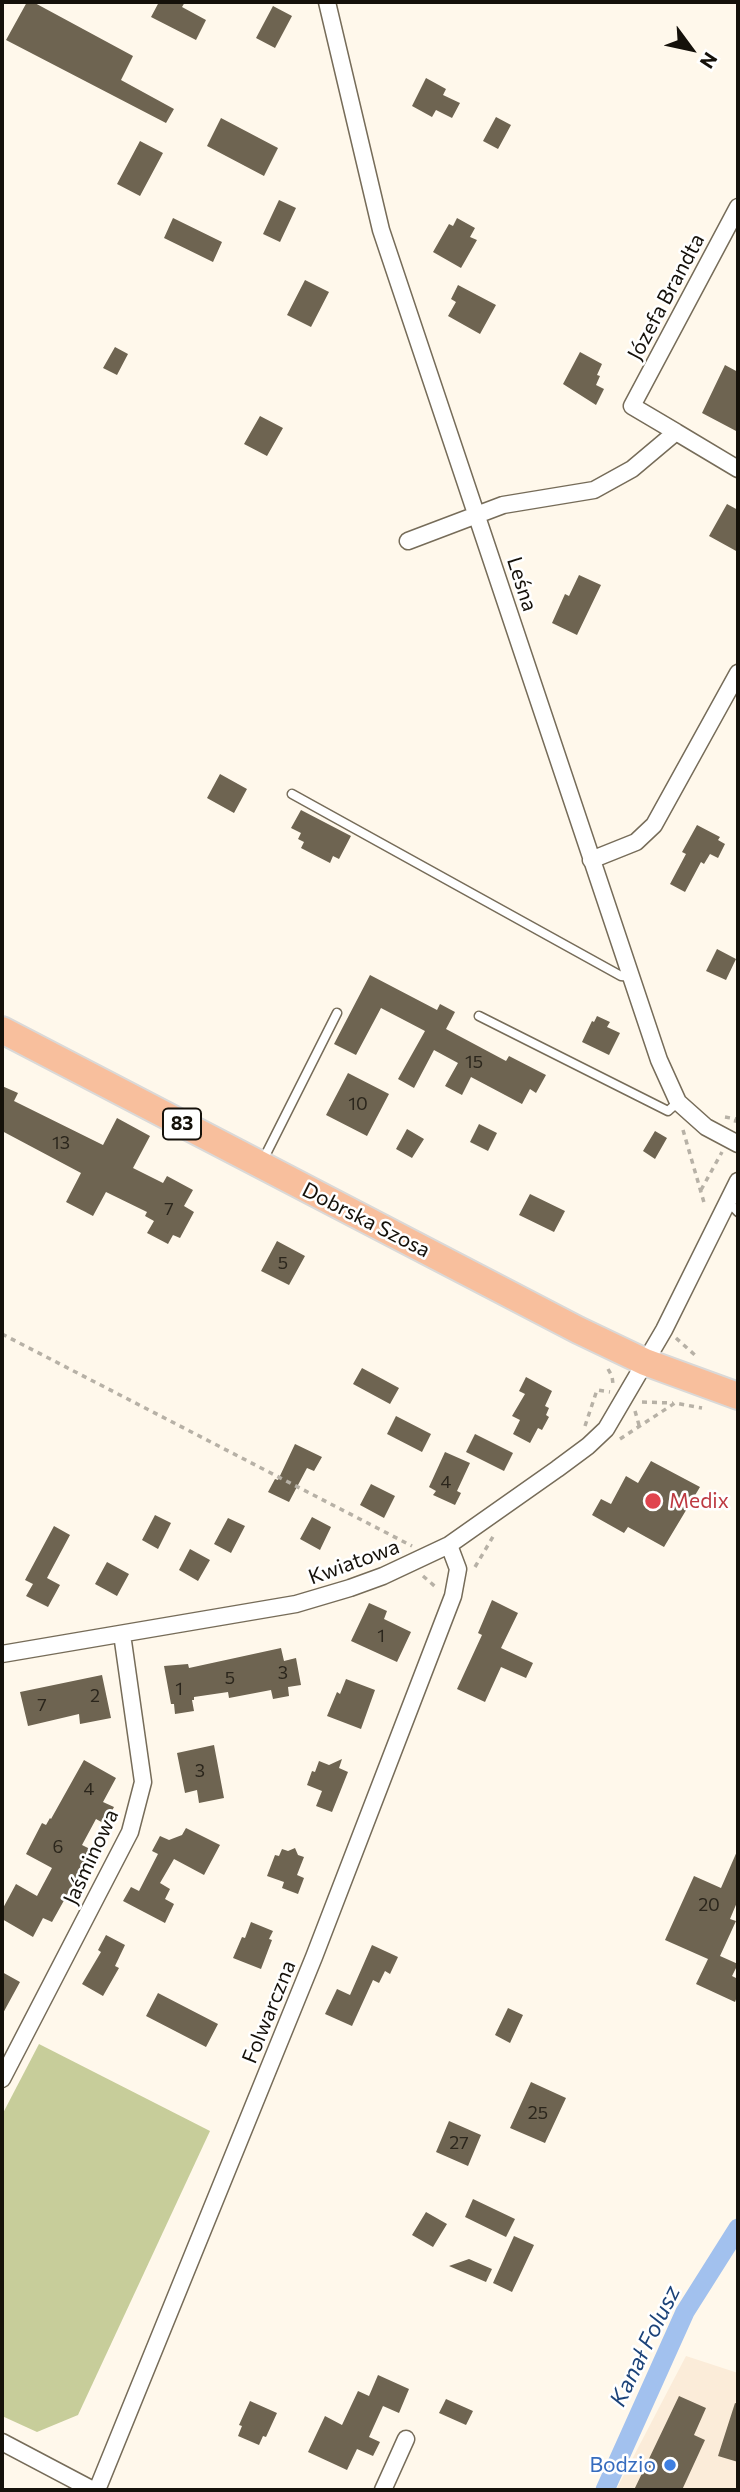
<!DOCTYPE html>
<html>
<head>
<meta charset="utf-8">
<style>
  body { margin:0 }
  #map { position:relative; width:740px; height:2492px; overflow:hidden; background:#fff8eb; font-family:Commissioner,sans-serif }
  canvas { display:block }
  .frame { position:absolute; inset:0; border:4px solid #15110a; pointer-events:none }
  .north { position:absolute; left:656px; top:14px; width:70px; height:70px; -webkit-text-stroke:5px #fff; paint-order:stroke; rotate:123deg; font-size:19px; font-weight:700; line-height:28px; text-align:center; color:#15110a }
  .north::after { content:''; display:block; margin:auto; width:24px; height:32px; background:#15110a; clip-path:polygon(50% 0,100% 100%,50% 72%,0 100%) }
</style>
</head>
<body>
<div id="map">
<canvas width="740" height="2492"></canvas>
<div class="frame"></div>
<div class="north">N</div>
</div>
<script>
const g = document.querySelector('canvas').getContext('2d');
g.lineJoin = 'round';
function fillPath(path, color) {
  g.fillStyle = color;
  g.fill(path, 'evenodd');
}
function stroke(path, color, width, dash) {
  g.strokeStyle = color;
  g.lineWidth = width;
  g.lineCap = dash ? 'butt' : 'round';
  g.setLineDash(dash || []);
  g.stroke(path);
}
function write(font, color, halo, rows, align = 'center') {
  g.font = font + ' Commissioner,sans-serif';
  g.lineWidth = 5;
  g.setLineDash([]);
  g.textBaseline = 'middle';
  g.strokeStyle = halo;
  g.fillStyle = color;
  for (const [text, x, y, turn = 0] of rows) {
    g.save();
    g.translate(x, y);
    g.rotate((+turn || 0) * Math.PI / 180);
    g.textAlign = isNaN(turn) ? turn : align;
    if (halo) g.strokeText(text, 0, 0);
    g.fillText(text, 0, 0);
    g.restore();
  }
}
const commercial = new Path2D(`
  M686 2356 738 2373V2490H616Z`);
const green = new Path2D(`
  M39 2044 210 2131 78 2415 37 2432 2 2416V2115Z`);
const canal = new Path2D(`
  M605 2490 685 2312 738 2228`);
const building = new Path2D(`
  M27 2H33L133 56 121 80 174 109 166 123 6 40Z
  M159 2H185L182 7 206 20 196 40 151 17Z
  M273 6 292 16 275 48 256 38Z
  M426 78 446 89 443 95 460 103 452 118 436 110 432 117 412 106Z
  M496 117 511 125 498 149 483 141Z
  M221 118 278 148 264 176 207 146Z
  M140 141 163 153 140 196 117 184Z
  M279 200 296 208 280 242 263 234Z
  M173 218 222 242 213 262 164 238Z
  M457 218 475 228 470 237 477 240 461 268 433 252 449 224 453 226Z
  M305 280 329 292 311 327 287 315Z
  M458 285 496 305 480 334 448 316 456 302 451 299Z
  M115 347 128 354 117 375 103 368Z
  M580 352 602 364 597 375 600 376 596 385 604 389 596 405 563 384Z
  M725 365 738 372V432L702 413Z
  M260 416 283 428 267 456 244 444Z
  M727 504 738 510V552L709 536Z
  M579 575 601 585 577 635 552 623 565 594 569 596Z
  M220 774 247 789 234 813 207 798Z
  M301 810 351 836 339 859 333 856 330 863 301 848 304 842 298 839 301 833 291 828Z
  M697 825 720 837 718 840 725 844 718 858 710 854 704 864 701 862 685 892 670 884 686 854 682 852Z
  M717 949 736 959 726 980 706 971Z
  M370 975 437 1010 440 1004 455 1012 446 1029 506 1061 509 1056 546 1075 536 1093 530 1089 522 1104 471 1077 462 1095 445 1086 458 1063 434 1050 414 1088 398 1079 425 1031 381 1008 356 1055 334 1044Z
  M597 1016 610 1022 607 1027 620 1033 609 1055 582 1042 592 1021 594 1022Z
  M348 1073 389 1094 367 1136 326 1115Z
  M2 1086 18 1093 14 1101 103 1145 117 1118 150 1136 133 1168 163 1183 167 1176 193 1190 184 1206 194 1212 180 1238 173 1235 168 1244 147 1233 154 1221 145 1216 147 1212 106 1192 93 1216 66 1202 81 1173 2 1131Z
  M479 1124 497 1133 488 1151 470 1142Z
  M407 1129 424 1139 412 1158 396 1149Z
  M655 1131 667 1138 655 1159 643 1151Z
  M530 1194 565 1211 554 1232 519 1215Z
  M277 1241 305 1256 289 1285 261 1271Z
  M362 1368 399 1388 390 1404 353 1384Z
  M526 1377 552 1391 545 1406 549 1408 546 1415 549 1417 542 1430 538 1428 530 1443 513 1434 520 1420 512 1416 525 1394 519 1391Z
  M396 1416 431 1434 422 1452 387 1434Z
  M475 1434 513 1453 504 1471 466 1452Z
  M295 1444 322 1457 314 1471 307 1468 289 1502 268 1492 275 1479 278 1480Z
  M445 1452 470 1463 457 1491 461 1493 455 1505 433 1495 436 1491 429 1487Z
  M651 1461 700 1487 664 1547 628 1527 624 1533 592 1515 601 1499 611 1504 626 1476 638 1483Z
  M371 1484 395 1496 384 1518 360 1505Z
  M155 1515 171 1523 158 1549 142 1540Z
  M312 1517 331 1527 320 1550 300 1539Z
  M228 1518 245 1526 231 1553 214 1544Z
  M54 1526 70 1535 47 1578 60 1585 48 1607 26 1596 33 1584 25 1580Z
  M190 1549 210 1560 198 1581 179 1570Z
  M107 1562 129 1574 117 1596 95 1584Z
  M492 1600 518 1613 501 1648 533 1663 526 1678 501 1667 485 1702 457 1689 482 1635 478 1633Z
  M369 1603 387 1611 384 1619 411 1632 397 1662 351 1641Z
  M281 1648 284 1661 296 1658 301 1685 288 1687 289 1696 273 1699 271 1690 229 1698 228 1692 194 1697V1700H192L194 1711 175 1714 174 1704H171L164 1666 188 1664 189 1668Z
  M102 1675 111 1718 80 1724 79 1714 28 1726 20 1692Z
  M346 1679 375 1690 361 1729 327 1716 337 1692 340 1694Z
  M214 1745 224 1798 199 1803 197 1790 185 1793 177 1753Z
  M342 1759 339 1768 348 1772 332 1812 316 1806 322 1791 307 1785 312 1771 315 1772 319 1761 329 1765Z
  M84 1760 116 1778 103 1802 114 1807 105 1824 96 1819 82 1845 92 1850 52 1922 43 1918 33 1937 2 1919V1910L16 1884 37 1896 52 1868 26 1854 42 1823 46 1825 50 1818 51 1819Z
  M186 1828 220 1845 204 1875 174 1859 160 1883 170 1889 165 1899 174 1904 165 1923 123 1901 131 1887 139 1891 158 1854 152 1851 160 1836 169 1840 182 1835Z
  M295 1848 298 1855 304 1857 297 1875 304 1878 298 1894 282 1888 284 1882 267 1876 275 1855 279 1856 282 1849 288 1851Z
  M738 1849V1900L730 1919 736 1921 720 1956 738 1964 732 1976 738 1979V1994L735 2002 696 1984 708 1959 665 1940 694 1876 721 1888Z
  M251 1922 273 1931 269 1939 272 1940 261 1969 233 1958 242 1937 245 1938Z
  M106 1935 125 1945 115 1966 119 1968 103 1996 82 1984 101 1952 98 1950Z
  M372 1945 398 1957 390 1974 385 1971 379 1983 373 1980 352 2026 325 2014 337 1989 350 1995Z
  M2 1972 20 1982 2 2015Z
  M158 1993 218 2024 206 2047 146 2016Z
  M508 2008 523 2015 510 2043 495 2035Z
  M531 2082 566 2098 545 2143 510 2128Z
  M449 2121 481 2135 468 2166 436 2152Z
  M473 2199 515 2219 506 2237 465 2217Z
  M426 2212 447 2224 433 2247 412 2235Z
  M514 2236 534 2245 512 2292 493 2283Z
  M469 2259 492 2269 486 2282 449 2266Z
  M378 2375 409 2389 399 2413 383 2406 369 2437 380 2442 373 2456 357 2449 347 2470 308 2452 325 2416 342 2425 358 2391 369 2396Z
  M679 2396 706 2408 694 2435 705 2440 682 2490H634Z
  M446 2399 473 2411 466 2425 439 2413Z
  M250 2401 277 2413 266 2437 263 2436 259 2445 238 2436 242 2426 239 2425Z
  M735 2403 738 2404V2462L718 2456Z`);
const path = new Path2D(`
  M725 1117 736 1119 735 1124
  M683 1130 705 1206
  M701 1190 722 1152
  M2 1334 412 1546
  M676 1338 696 1356
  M608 1369 612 1376 613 1384
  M642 1402 673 1403
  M635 1411 639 1425
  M585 1426 597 1390 610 1392
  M620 1439 675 1403 702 1408
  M475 1567 494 1535
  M423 1576 438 1589`);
const service = new Path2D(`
  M292 794 621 976 632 977
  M479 1016 668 1111 678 1102
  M263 1160 337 1013
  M728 1202 738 1212`);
const minor = new Path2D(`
  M327 2 381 230 659 1060 678 1102 706 1127 738 1144
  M676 432 632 406 738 207
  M408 541 503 505 594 490 632 469 676 432 738 469
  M591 860 636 842 654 825 738 673
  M2 1654 296 1604 350 1588 383 1576 449 1545 557 1469 588 1446 606 1429 664 1330 738 1181
  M2 2079 130 1832 143 1782 122 1634
  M2 2442 93 2490
  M97 2490 314 1957 453 1596 458 1569 449 1545
  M383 2490 406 2439`);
const primary = new Path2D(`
  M2 1030 578 1330 645 1362 738 1396`);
const markers = [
  [653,1501,9,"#e0444e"],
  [670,2465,7,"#3f7fe0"]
];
const numberNames = [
  ["15",474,1062],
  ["10",358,1104],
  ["13",61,1143],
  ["7",169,1209],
  ["5",283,1263],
  ["4",446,1482],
  ["1",381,1636],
  ["3",283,1673],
  ["5",230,1678],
  ["1",179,1689],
  ["2",95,1696],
  ["7",42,1705],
  ["3",200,1771],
  ["4",89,1789],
  ["6",58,1847],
  ["20",709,1905],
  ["25",538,2113],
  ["27",459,2143]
];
const shields = [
  [182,1124,38]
];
const shieldNames = [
  ["83",182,1124]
];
const streetNames = [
  ["Józefa Brandta",666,297,-62],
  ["Leśna",522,584,72],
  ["Dobrska Szosa",366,1220,27],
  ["Kwiatowa",354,1562,-20],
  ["Jaśminowa",91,1857,-65],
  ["Folwarczna",269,2012,-68]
];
const healthNames = [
  ["Medix",669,1501]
];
const shopNames = [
  ["Bodzio",656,2465]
];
const waterNames = [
  ["Kanał Folusz",645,2346,-64]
];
fillPath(commercial, '#fbecd9');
fillPath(green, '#c7cd9a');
stroke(canal, '#a2c1ee', 19);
fillPath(building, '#6e6451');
stroke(service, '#766c59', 11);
stroke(minor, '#766c59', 19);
stroke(primary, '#dad9d8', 30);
stroke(path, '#b7b1a6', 3.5, [5, 5]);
stroke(service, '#fff', 8);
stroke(minor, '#fff', 16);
stroke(primary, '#f8bf9d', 26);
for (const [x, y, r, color] of markers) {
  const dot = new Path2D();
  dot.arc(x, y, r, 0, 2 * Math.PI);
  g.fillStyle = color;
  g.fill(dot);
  stroke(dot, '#fff', 2.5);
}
write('18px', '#2b261c', null, numberNames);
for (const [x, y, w] of shields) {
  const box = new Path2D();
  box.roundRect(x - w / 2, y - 15.5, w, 31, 5);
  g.fillStyle = '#fff';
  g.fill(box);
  stroke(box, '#15110a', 2);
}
write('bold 19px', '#15110a', null, shieldNames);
write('21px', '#15110a', '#fff', streetNames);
write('21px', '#be3a42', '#fff', healthNames, 'left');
write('21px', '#366cbe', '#fff', shopNames, 'right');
write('italic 23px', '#1c4379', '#fff', waterNames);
</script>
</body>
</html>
